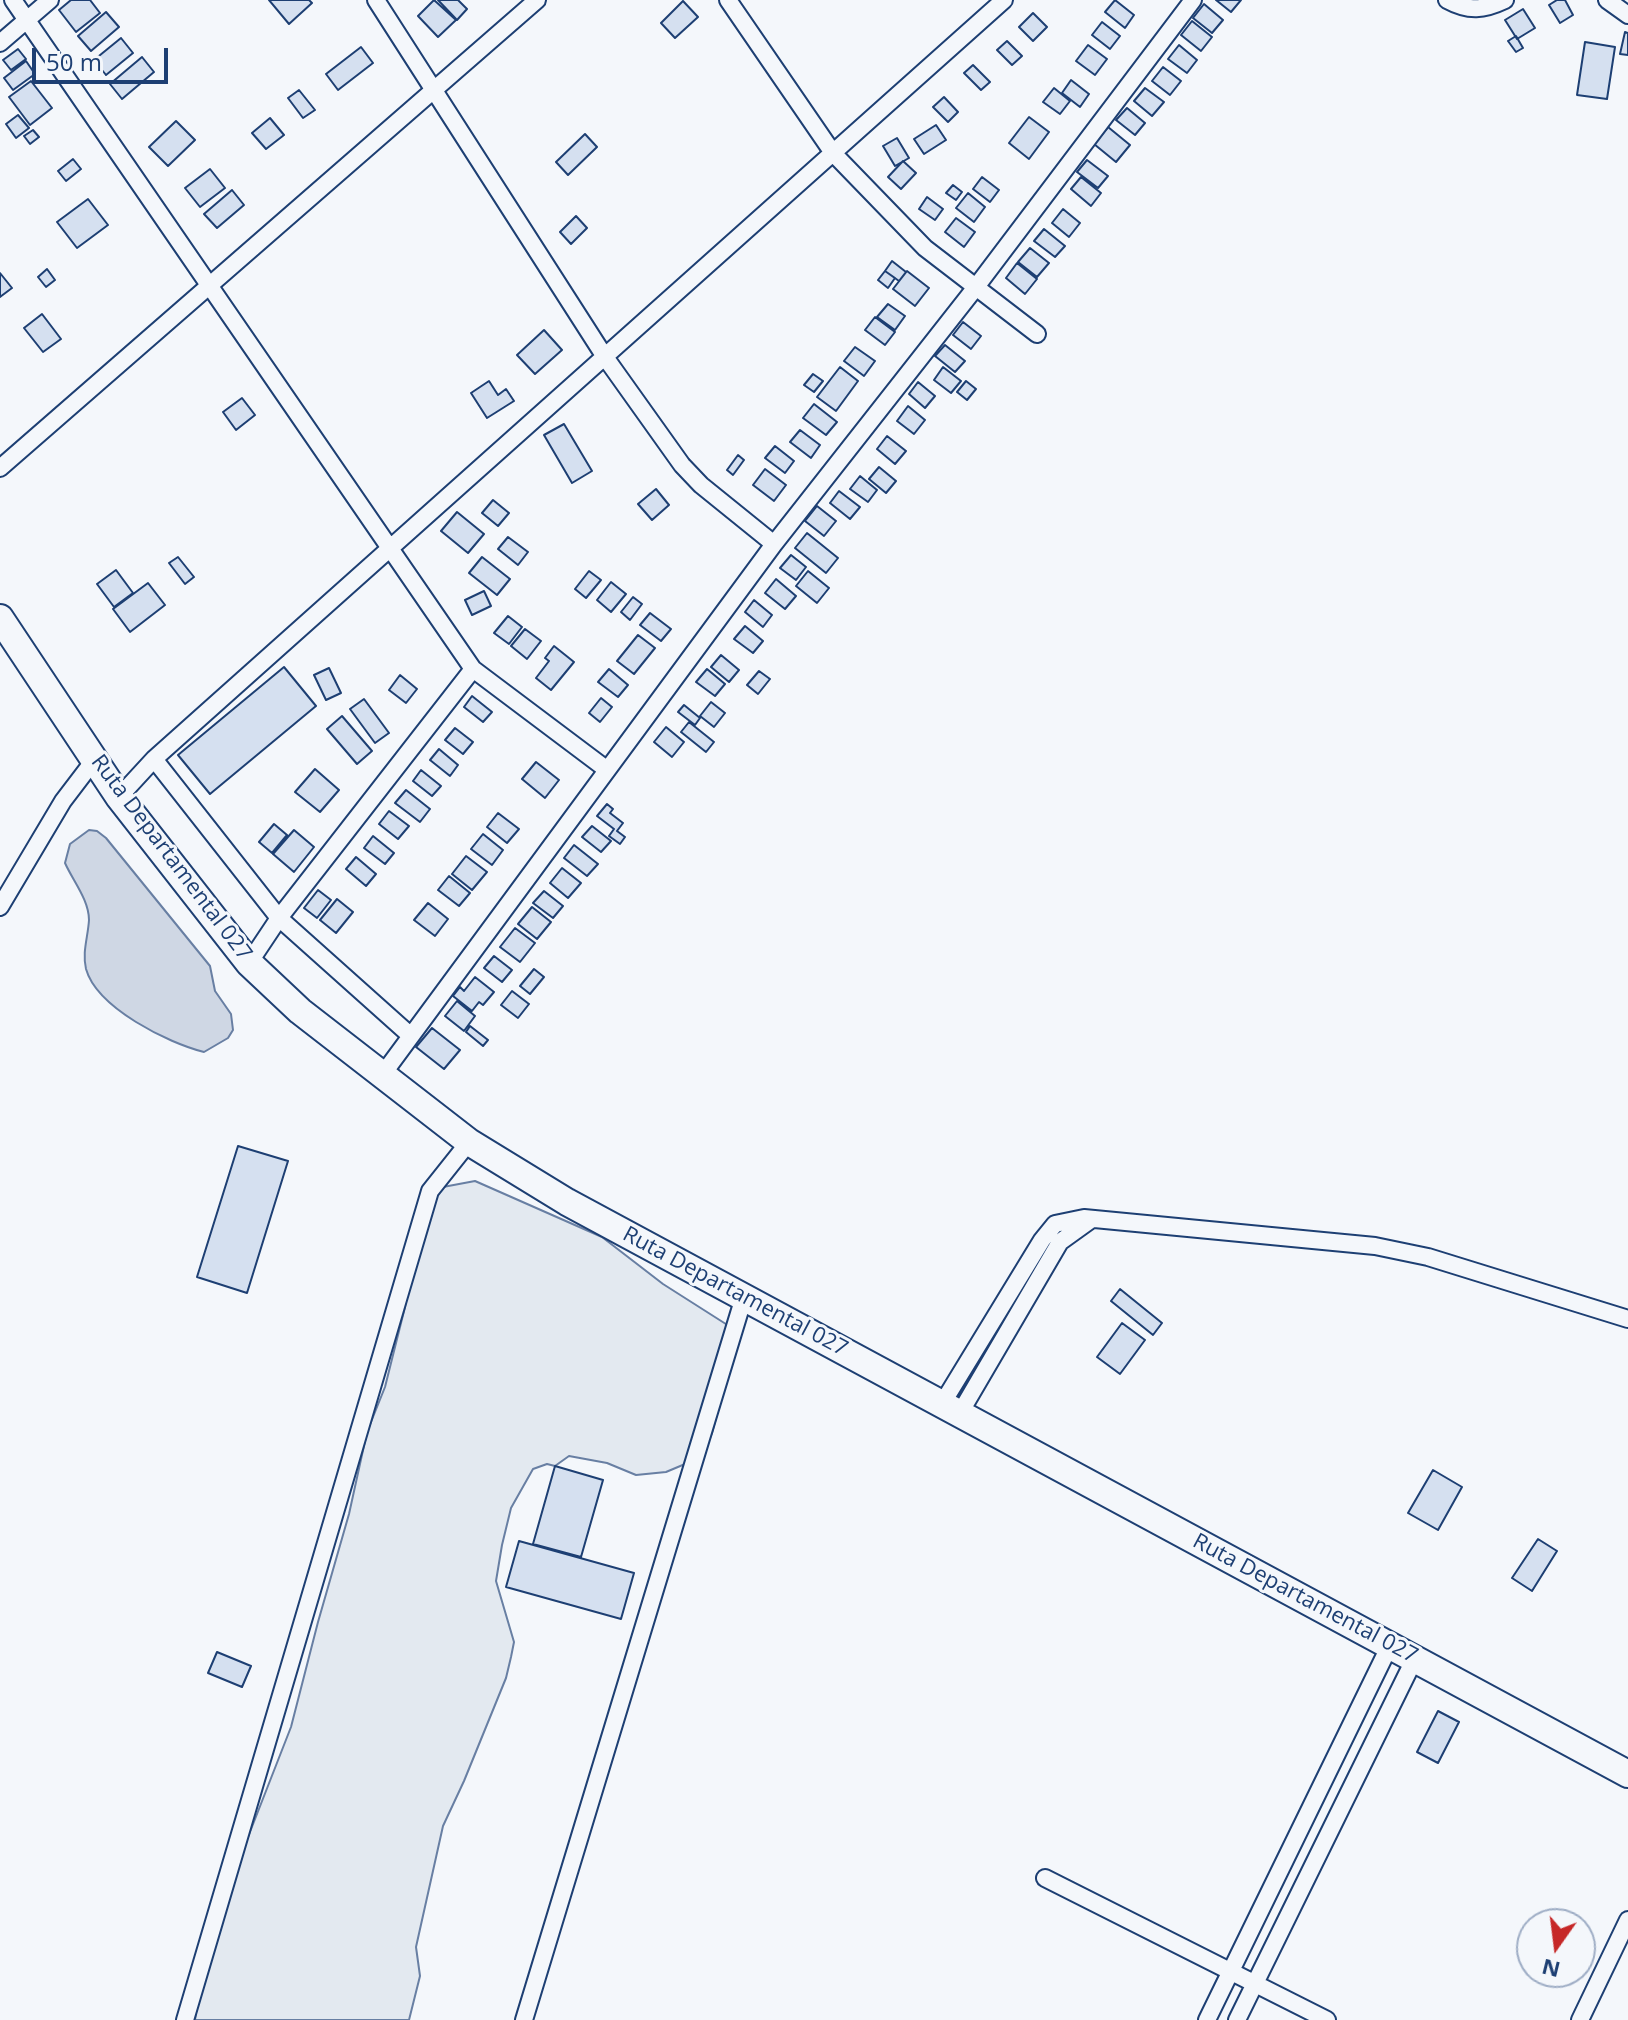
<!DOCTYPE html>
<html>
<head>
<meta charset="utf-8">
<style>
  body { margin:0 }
  #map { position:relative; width:1628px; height:2020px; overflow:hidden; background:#f4f7fb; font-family:"Open Sans",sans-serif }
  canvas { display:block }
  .north { position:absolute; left:1516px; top:1908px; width:80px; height:80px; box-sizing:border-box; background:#f4f7fb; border:2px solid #9eadc5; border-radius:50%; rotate:194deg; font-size:22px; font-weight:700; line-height:32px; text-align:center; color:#1d3f73 }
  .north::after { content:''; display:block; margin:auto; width:28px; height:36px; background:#c62828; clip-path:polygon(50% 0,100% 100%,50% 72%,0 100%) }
  .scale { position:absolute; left:32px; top:48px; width:136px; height:36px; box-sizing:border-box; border:4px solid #1d3f73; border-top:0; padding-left:10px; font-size:24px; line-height:28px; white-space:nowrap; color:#1d3f73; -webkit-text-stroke:6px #f4f7fb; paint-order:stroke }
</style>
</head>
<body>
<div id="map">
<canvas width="1628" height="2020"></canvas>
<div class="north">N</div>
<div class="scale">50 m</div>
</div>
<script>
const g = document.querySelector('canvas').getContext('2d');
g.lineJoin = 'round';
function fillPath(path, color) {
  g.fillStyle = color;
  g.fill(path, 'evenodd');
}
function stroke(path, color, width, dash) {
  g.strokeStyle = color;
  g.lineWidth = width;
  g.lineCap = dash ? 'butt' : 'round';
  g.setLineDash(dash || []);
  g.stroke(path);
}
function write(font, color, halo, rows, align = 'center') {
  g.font = font + ' "Open Sans",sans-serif';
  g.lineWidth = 6;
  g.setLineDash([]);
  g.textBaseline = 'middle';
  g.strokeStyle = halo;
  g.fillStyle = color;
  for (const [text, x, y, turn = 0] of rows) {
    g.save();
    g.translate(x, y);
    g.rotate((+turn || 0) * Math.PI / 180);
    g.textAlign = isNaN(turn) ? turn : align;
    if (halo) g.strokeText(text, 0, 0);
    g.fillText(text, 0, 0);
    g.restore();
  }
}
const green = new Path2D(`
  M475 1181 602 1237 663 1284 729 1326V1370L712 1433 706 1447 697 1459 666 1472 636 1475 607 1463 569 1456 555 1466 547 1464 533 1469 511 1508 502 1545 496 1581 514 1642 511 1657 506 1678 464 1781 443 1826 416 1947 420 1976 409 2020H195L205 1947 291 1727 318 1622 349 1514 367 1432 385 1387 405 1307 412 1257 434 1198 443 1187Z`);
const water = new Path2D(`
  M89 830 97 831 106 838 210 966 215 991 231 1014 233 1030 228 1038 204 1052C168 1043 97 1008 86 969 82 952 88 937 89 920 89 900 73 881 65 863L70 844Z`);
const building = new Path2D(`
  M71 0H90L100 13 76 32 59 10Z
  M269 0H309L312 3 289 24Z
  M434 0 456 20 438 37 418 16Z
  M438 0H458L467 9 457 20Z
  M1115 0 1134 15 1125 28 1105 12Z
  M1216 0H1241L1231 12Z
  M1557 0H1565L1573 15 1560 23 1549 5Z
  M683 1 698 17 675 38 661 23Z
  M1204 4 1223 20 1212 33 1193 18Z
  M1523 9 1535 28 1517 39 1505 20Z
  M106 12 119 27 91 51 78 36Z
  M1033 13 1047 27 1033 41 1019 27Z
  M1192 21 1212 37 1201 51 1181 35Z
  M1102 22 1120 36 1110 49 1092 35Z
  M1625 32 1628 33V55L1620 54Z
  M1516 36 1523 48 1516 52 1508 41Z
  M121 38 133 53 106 75 94 60Z
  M1007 41 1022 56 1012 65 997 50Z
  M1585 42 1615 47 1607 99 1577 95Z
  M1088 45 1107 59 1095 75 1076 61Z
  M1179 45 1197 60 1187 73 1168 59Z
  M361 47 373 63 338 90 326 74Z
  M18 49 26 59 11 70 3 60Z
  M142 57 154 72 122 99 110 84Z
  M26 61 35 74 13 90 4 78Z
  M973 65 990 82 981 90 964 73Z
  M1163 67 1181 81 1170 95 1152 81Z
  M1071 80 1089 94 1080 107 1062 93Z
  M31 81 52 108 30 125 9 97Z
  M1054 88 1070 101 1060 114 1043 102Z
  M1145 88 1164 102 1152 116 1134 101Z
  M299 90 315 110 303 118 288 98Z
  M944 97 958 112 948 122 933 107Z
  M1127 108 1145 123 1135 135 1116 120Z
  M18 115 29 128 16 138 6 124Z
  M1029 117 1049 132 1029 159 1009 143Z
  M270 118 284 135 266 149 252 133Z
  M176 121 195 140 168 166 149 147Z
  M936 125 946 140 924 154 914 139Z
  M1108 127 1130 145 1116 162 1094 144Z
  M33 130 39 137 30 144 24 136Z
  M585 134 597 147 568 175 556 162Z
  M897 138 909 158 895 166 883 146Z
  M73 159 81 169 66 181 58 171Z
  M1087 160 1108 176 1098 188 1077 172Z
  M903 161 916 173 901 189 888 177Z
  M210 169 225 188 200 207 185 188Z
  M982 177 999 190 990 202 973 189Z
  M1081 177 1101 193 1091 206 1071 189Z
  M953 185 962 192 956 200 946 193Z
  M232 190 244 205 217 228 204 214Z
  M968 193 985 207 974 222 956 208Z
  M927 197 943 209 935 220 919 209Z
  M88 199 108 225 77 248 57 222Z
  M1063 209 1080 223 1069 237 1052 223Z
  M576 216 587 228 571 244 560 232Z
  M956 218 975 232 964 247 945 232Z
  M1044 229 1065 246 1055 257 1034 241Z
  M1030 248 1049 263 1037 277 1018 262Z
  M892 261 906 272 899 281 885 271Z
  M1017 263 1037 279 1025 294 1006 278Z
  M47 269 55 280 46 287 38 277Z
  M885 271 895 278 888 288 878 280Z
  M907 271 929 288 915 306 893 289Z
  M0 273 12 288 0 297Z
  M888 304 905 316 895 330 877 317Z
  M42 314 61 339 43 352 24 328Z
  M875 317 895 332 885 345 865 330Z
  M963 322 981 336 971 349 953 335Z
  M544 330 562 350 535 374 517 355Z
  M945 345 965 361 955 372 935 356Z
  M855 347 875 361 864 376 844 361Z
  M840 367 858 381 836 411 817 397Z
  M943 367 961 381 951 393 934 380Z
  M813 374 823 381 814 392 804 385Z
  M489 381 498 395 506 389 514 401 487 418 471 393Z
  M966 381 976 389 967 400 957 392Z
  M918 382 935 396 925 408 909 394Z
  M242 398 255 415 236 430 223 412Z
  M814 404 837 422 826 435 803 418Z
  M908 406 925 420 914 434 897 421Z
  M564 424 592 471 572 483 544 435Z
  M800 430 820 445 811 458 790 442Z
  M887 436 906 451 895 464 877 449Z
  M775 446 794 461 785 473 765 458Z
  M738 455 744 460 733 475 727 470Z
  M879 467 896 481 886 493 869 479Z
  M765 469 786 485 774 501 753 485Z
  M860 476 877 490 868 502 850 489Z
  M656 489 669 505 652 520 638 504Z
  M839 491 860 507 850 519 830 503Z
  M493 500 509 513 498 526 482 513Z
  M817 506 836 521 824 536 805 521Z
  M457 512 484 534 468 553 441 531Z
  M807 533 838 558 826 573 795 548Z
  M508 537 528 552 518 565 498 549Z
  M791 555 806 567 796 580 780 568Z
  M178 557 194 577 185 584 169 563Z
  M482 557 510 579 497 595 469 573Z
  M116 570 133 593 114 607 97 584Z
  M589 571 601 580 586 598 575 589Z
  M808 571 829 588 817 603 796 586Z
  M776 579 796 596 785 609 765 593Z
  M611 582 626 594 611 612 597 600Z
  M148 583 165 605 130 632 113 609Z
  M484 591 491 606 472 615 465 600Z
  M633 597 642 604 630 620 621 612Z
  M754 600 772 615 763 627 745 612Z
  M650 613 671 629 661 641 640 625Z
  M508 616 522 627 509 644 494 633Z
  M745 626 763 641 753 653 734 639Z
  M525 629 541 641 527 659 511 646Z
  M638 635 655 648 634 674 617 661Z
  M554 646 574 662 551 690 536 678 549 661 545 658Z
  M721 655 739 670 729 682 711 667Z
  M284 667 316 706 210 794 178 755Z
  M329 668 341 693 326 700 314 675Z
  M609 669 628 685 618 697 598 682Z
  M707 669 725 684 715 696 696 682Z
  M759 671 770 679 758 694 747 685Z
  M400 675 417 689 406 703 389 690Z
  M472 696 492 712 483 722 464 707Z
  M601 698 612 707 600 722 589 713Z
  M364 699 389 733 375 743 350 709Z
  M711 702 725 713 714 727 700 716Z
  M684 705 700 718 695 725 678 712Z
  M342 716 372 751 357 764 327 729Z
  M689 722 714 742 706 752 681 732Z
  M666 727 684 742 672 757 654 742Z
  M455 728 473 742 463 754 445 740Z
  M439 749 458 765 450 776 430 760Z
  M536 762 559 780 545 798 522 779Z
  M315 769 339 790 320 812 295 792Z
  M421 770 441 786 432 796 413 781Z
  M406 790 430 809 420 822 395 803Z
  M607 804 613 809 610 813 623 823 617 831 625 837 620 844 609 836 614 829 597 816Z
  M389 811 409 826 398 839 379 824Z
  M498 813 519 829 507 843 487 827Z
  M274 824 287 835 272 853 259 842Z
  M592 826 611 841 601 852 582 837Z
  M294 830 314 847 294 872 273 854Z
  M483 834 503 850 492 865 471 849Z
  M373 836 394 853 385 864 364 848Z
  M574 845 598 864 587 876 564 858Z
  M466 856 487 872 472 890 452 874Z
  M356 857 376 874 366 886 346 869Z
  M562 868 581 883 568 898 550 883Z
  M449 876 470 893 459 906 438 890Z
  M318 890 331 900 317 918 304 908Z
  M544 891 563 906 553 918 533 903Z
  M337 899 353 912 336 933 320 920Z
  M428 903 448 919 435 936 414 920Z
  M532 907 551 922 537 939 518 924Z
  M515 928 535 943 520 962 500 947Z
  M494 956 512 970 502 982 484 968Z
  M534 969 544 977 530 994 520 986Z
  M475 977 494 992 483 1005 479 1002 472 1011 453 996 460 987 464 991Z
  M512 991 529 1004 518 1018 501 1005Z
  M457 1001 475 1016 464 1031 445 1016Z
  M470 1026 488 1040 483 1046 466 1032Z
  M432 1028 460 1050 444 1069 416 1047Z
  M238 1146 288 1161 247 1293 197 1277Z
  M1120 1289 1162 1323 1153 1335 1111 1301Z
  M1122 1323 1145 1340 1120 1374 1097 1357Z
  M555 1466 603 1480 581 1557 533 1544Z
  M1433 1470 1462 1487 1438 1530 1408 1513Z
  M1538 1539 1557 1551 1532 1591 1512 1578Z
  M519 1541 634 1573 621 1619 506 1587Z
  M217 1652 251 1666 242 1687 208 1673Z
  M1438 1711 1459 1722 1438 1763 1417 1752Z`);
const minor = new Path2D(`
  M13 0 473 669 279 918 249 963
  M376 0 605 357 682 465 701 485 774 544
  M728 0 833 153 925 248 1037 334
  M1447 0C1469 12 1484 10 1505 0
  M1607 0 1628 15
  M0 43 50 0
  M0 468 537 0
  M473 669 606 769
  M154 759 279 918 411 1036
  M119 797 154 759 1004 0
  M0 907 63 801 95 759
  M383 1074 774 544 976 287 1193 0
  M942 1404 1042 1240 1055 1224 1084 1218 1375 1246 1428 1257 1628 1319
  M960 1413 1060 1242 1092 1219
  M1045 1878 1327 2020
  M185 2020 430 1191 469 1142
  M524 2020 744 1297
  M1207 2020 1390 1645
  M1237 2020 1415 1658
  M1580 2020 1628 1920`);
const primary = new Path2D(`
  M0 618 119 797 249 963 300 1011 469 1142 567 1202 1628 1774`);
const streetNames = [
  ["Ruta Departamental 027",171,858,53],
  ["Ruta Departamental 027",735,1292,28],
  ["Ruta Departamental 027",1305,1599,28]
];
fillPath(green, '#e3e9f0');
stroke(green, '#687fa3', 2);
fillPath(water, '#cfd7e4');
stroke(water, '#687fa3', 2);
fillPath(building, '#d5e0f0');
stroke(building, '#1d3f73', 2);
stroke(minor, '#1d3f73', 20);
stroke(primary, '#1d3f73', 30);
stroke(minor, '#f4f7fb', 16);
stroke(primary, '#f4f7fb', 26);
write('22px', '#1d3f73', '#f4f7fb', streetNames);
</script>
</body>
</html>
